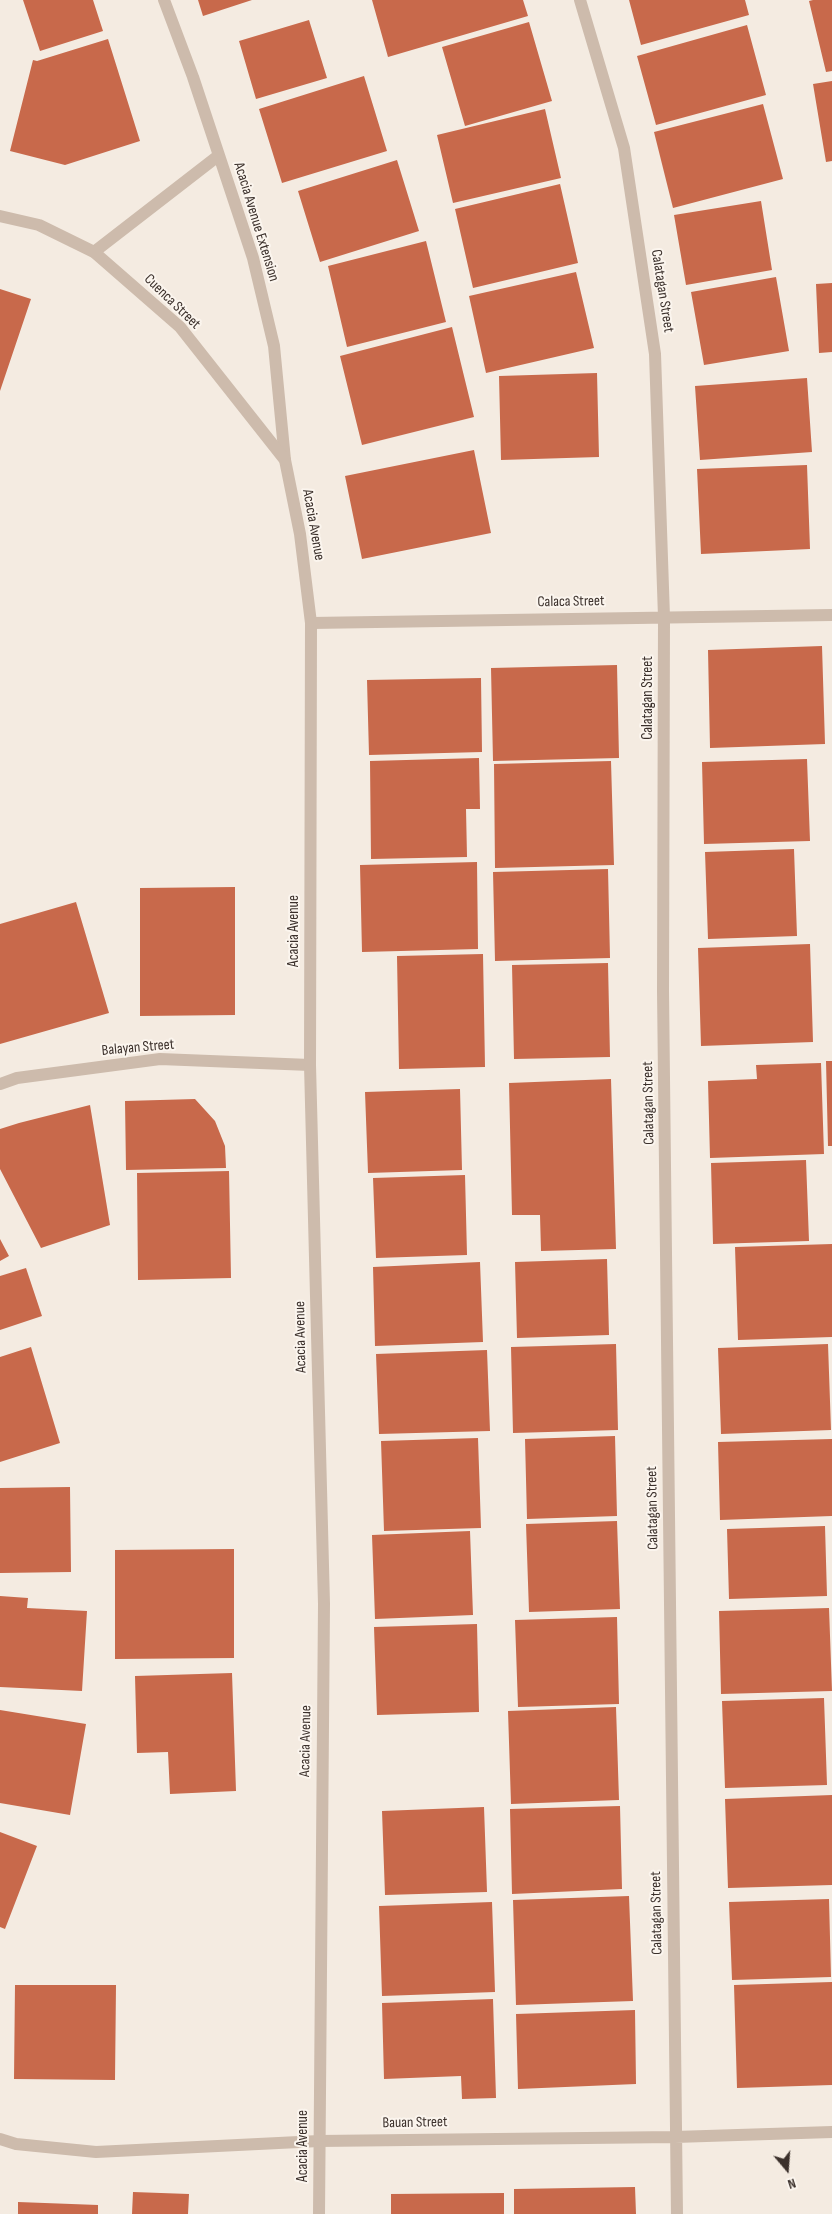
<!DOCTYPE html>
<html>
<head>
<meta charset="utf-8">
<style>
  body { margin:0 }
  #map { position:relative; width:832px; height:2214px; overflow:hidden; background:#f4ebe1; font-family:"Sofia Sans Condensed",sans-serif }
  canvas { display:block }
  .north { position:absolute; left:762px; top:2144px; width:50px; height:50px; -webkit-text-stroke:4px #fbf5ee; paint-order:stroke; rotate:162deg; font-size:14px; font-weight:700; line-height:20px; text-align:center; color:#3b302b }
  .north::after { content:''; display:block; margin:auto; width:18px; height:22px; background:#3b302b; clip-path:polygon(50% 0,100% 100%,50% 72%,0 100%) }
</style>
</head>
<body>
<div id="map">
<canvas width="832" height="2214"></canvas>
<div class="north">N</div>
</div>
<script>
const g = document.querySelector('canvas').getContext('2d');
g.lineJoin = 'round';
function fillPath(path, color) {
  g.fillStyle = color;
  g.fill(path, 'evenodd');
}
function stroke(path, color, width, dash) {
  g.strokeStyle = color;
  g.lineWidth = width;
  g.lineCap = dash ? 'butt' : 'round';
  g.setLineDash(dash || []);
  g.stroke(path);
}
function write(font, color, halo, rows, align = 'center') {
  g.font = font + ' "Sofia Sans Condensed",sans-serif';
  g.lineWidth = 4;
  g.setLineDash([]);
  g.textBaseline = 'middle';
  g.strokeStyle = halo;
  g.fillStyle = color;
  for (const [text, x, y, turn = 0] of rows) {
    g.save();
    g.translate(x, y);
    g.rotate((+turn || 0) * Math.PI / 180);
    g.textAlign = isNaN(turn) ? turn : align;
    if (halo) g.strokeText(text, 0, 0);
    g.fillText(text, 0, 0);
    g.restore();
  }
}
const building = new Path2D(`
  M23 0H93L103 31 40 51Z
  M198 0H252L203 16Z
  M372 0H523L528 16 388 57Z
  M629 0H745L749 15 641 45Z
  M813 0H832V71L826 72 809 1Z
  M309 20 327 78 256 99 239 41Z
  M529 22 552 101 465 126 442 47Z
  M747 25 766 95 656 125 637 56Z
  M108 39 140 141 65 165 10 151 33 60 37 61Z
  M364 76 387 151 282 183 259 109Z
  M832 81V161L826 162 813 84Z
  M763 104 783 179 673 208 654 132Z
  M545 109 561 178 453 203 437 135Z
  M397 160 419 231 320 262 298 191Z
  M560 184 578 263 473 288 455 209Z
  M761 201 772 270 686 285 674 215Z
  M426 241 446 322 347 347 328 266Z
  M576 272 594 348 486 373 469 296Z
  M776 277 789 351 704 365 691 292Z
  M832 283V352L819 353 816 284Z
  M0 289 31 299 0 391Z
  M452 327 474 417 362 445 340 356Z
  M597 373 599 457 501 460 499 376Z
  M807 378 812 452 700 460 695 386Z
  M474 450 491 533 362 559 345 476Z
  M807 465 810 549 701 554 697 469Z
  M822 646 825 744 710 748 708 650Z
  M617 665 619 758 493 761 491 668Z
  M481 678 482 752 369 755 367 680Z
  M479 758 480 809H466L467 857 371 859 370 761Z
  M807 759 810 841 704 844 702 762Z
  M611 761 614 865 495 868 494 764Z
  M794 849 797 936 708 939 705 852Z
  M477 862 478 949 362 952 360 865Z
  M608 869 610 958 495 961 493 872Z
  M235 887V1015L140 1016V888Z
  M76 902 109 1013 0 1044V924Z
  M810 944 813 1042 701 1046 698 948Z
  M483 954 485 1067 399 1069 397 956Z
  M608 963 610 1057 514 1059 512 965Z
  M826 1061H832V1146H828Z
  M821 1063 824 1154 710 1158 708 1081 757 1079 756 1065Z
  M611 1079 616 1249 541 1251 540 1215H512L509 1083Z
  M460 1089 462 1170 368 1173 365 1092Z
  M195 1099 215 1121 225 1146 226 1168 126 1170 125 1101Z
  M90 1105 110 1225 41 1248 0 1169V1129L19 1123Z
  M806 1160 809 1241 713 1244 711 1163Z
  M229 1171 231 1278 138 1280 137 1173Z
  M465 1175 467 1255 376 1258 373 1178Z
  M0 1239 9 1256 0 1261Z
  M832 1244V1337L738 1340 735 1247Z
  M607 1259 609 1335 517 1338 515 1262Z
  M480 1262 483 1342 375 1346 373 1267Z
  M26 1268 42 1316 0 1330V1276Z
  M616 1344 618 1430 513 1433 511 1347Z
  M828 1344 831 1430 721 1434 718 1348Z
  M31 1347 60 1443 0 1462V1357Z
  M487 1350 490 1431 379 1434 376 1354Z
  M615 1436 617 1516 527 1519 525 1439Z
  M478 1438 481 1528 384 1531 381 1441Z
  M832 1439V1516L720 1520 718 1442Z
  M70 1487 71 1572 0 1573V1488Z
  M617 1521 620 1609 529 1612 526 1524Z
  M825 1526 827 1596 729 1599 727 1529Z
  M470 1531 473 1615 375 1619 372 1535Z
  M234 1549V1658L115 1659V1550Z
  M0 1596 28 1598 27 1608 87 1611 82 1691 0 1687Z
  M829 1608 832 1691 721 1694 719 1611Z
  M617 1617 619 1704 518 1707 515 1620Z
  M477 1624 479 1712 377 1715 374 1627Z
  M232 1673 236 1791 170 1794 168 1752 137 1753 135 1676Z
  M824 1698 827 1785 725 1788 722 1701Z
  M616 1707 619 1800 511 1804 508 1711Z
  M0 1710 86 1724 70 1815 0 1803Z
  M832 1795V1885L728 1888 725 1799Z
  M620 1806 622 1889 512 1894 510 1809Z
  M484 1807 487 1892 385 1895 382 1811Z
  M0 1832 37 1846 5 1929 0 1927Z
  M629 1896 633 2001 516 2005 513 1900Z
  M829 1899 831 1977 732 1980 729 1902Z
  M492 1902 495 1992 382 1996 379 1906Z
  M832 1982V2085L737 2088 734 1985Z
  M15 1985H116L115 2080 14 2079Z
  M493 1999 496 2098 462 2099 461 2076 384 2079 382 2003Z
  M635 2010 636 2084 518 2089 516 2014Z
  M635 2187 636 2214H514V2189Z
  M133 2192 189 2194 188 2214H132Z
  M504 2193V2214H391V2194Z
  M18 2202 98 2205V2214H18Z`);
const minor = new Path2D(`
  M164 0 193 77 253 258 274 346 285 460
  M580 0 624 148 655 354 664 617 663 991 677 2214
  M94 252 218 156
  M311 623 832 615
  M0 1084 17 1078 160 1059 310 1065
  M0 2139 16 2144 96 2152 319 2141 675 2137 832 2132`);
const tertiary = new Path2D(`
  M0 216 39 225 94 252 180 327 285 460 300 534 311 623 310 1065 324 1604 319 2214`);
const streetNames = [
  ["Acacia Avenue Extension",256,222,73],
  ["Calatagan Street",662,291,81],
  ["Cuenca Street",172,302,44],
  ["Acacia Avenue",313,525,80],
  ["Calaca Street",571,602,-1],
  ["Calatagan Street",648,698,-90],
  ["Acacia Avenue",294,931,-90],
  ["Balayan Street",138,1048,-5],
  ["Calatagan Street",649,1103,-91],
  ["Acacia Avenue",301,1337,-91],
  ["Calatagan Street",653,1508,-91],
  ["Acacia Avenue",306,1741,-89],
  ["Calatagan Street",657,1913,-91],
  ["Bauan Street",415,2123,-1],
  ["Acacia Avenue",303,2146,-90]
];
fillPath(building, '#c8694b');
stroke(minor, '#cdbbac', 12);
stroke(tertiary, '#cdbbac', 12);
write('15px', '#3b302b', '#fbf5ee', streetNames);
</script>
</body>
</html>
